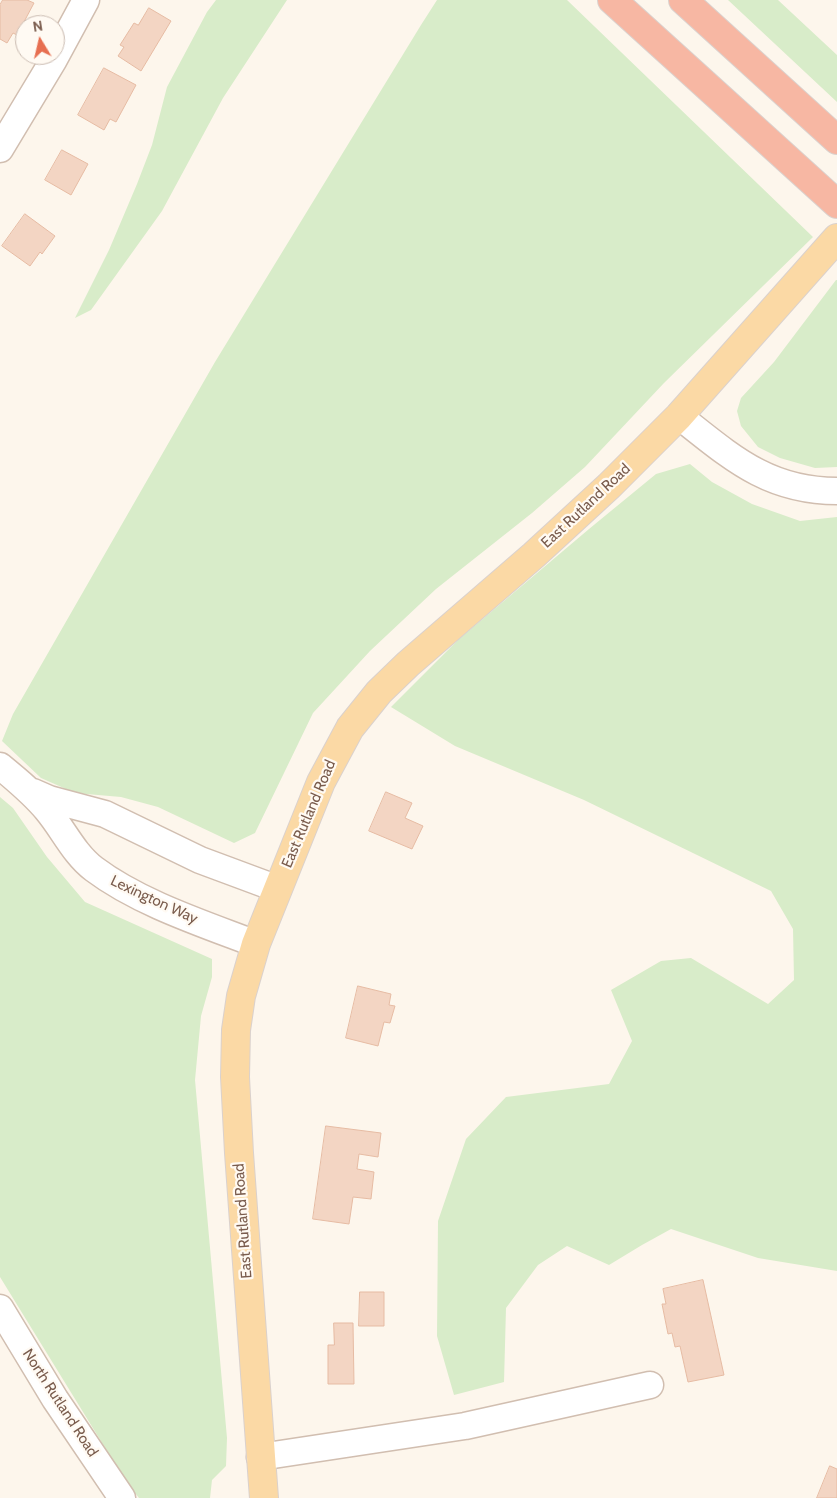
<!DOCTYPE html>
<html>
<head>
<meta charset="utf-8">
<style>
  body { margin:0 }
  #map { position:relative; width:837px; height:1498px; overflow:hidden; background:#fdf6ec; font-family:Cabin,sans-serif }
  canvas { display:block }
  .north { position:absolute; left:15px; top:15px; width:50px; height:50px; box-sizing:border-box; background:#fffaf3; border:1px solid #cabbb1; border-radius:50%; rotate:351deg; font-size:14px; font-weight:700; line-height:20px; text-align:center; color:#7a5c4d }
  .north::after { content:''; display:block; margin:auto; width:18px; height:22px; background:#e76f51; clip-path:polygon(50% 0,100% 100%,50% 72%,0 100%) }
</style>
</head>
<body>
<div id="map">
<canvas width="837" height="1498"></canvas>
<div class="north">N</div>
</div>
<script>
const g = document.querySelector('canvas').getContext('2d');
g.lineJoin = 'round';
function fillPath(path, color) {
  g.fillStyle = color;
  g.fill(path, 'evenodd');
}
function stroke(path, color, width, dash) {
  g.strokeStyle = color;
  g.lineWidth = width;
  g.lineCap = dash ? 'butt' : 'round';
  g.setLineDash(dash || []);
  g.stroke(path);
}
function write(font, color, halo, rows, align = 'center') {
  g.font = font + ' Cabin,sans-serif';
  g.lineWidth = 4.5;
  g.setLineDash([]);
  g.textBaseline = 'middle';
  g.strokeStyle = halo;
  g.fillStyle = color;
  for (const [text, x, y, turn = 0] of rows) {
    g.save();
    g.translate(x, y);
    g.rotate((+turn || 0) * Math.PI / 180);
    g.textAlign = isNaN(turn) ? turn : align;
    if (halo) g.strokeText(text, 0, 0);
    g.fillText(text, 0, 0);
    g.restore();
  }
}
const green = new Path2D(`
  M216 0H287L223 98 162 211 91 310 75 318 109 250 137 184 152 145 167 87 207 12Z
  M437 0H567L813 237 664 383 585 467 532 513 436 589 370 651 313 713 255 833 234 843 158 807 121 797 75 793 41 778 2 741 13 714 215 362 421 25Z
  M728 0H778L837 55V102Z
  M836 280H837V467L815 468 780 458 758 447 741 426 737 411 741 398 774 362Z
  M690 464 712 482 752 504 800 521 837 517V1271L758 1258 671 1229 642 1245 609 1265 567 1246 538 1265 506 1308 504 1382 454 1395 437 1336 438 1221 466 1139 506 1097 609 1084 632 1041 611 990 661 961 691 958 768 1004 794 980 793 929 771 891 584 800 455 746 391 707 459 639 589 529 656 474Z
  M0 797 13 808 47 857 85 902 212 959V977L201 1016 195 1080 227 1438 226 1466 212 1480 210 1498H139L123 1477 0 1277Z`);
const building = new Path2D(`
  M3 0H27L34 3 17 35 13 33 7 43 0 39V5Z
  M149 8 171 21 141 71 118 56 124 47 120 45 134 23 138 25Z
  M104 68 136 85 116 122 110 119 104 130 78 115Z
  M62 150 88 164 71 195 45 180Z
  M25 214 55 236 42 254 40 252 30 266 2 246Z
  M386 792 412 803 405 818 423 826 412 849 369 831Z
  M358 986 391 994 389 1005 395 1006 390 1023 384 1022 378 1046 346 1038Z
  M326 1126 381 1133 378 1157 359 1154 357 1169 374 1172 371 1199 353 1197 349 1224 313 1219Z
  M703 1280 724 1375 688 1382 680 1346 675 1347 672 1333 668 1334 662 1304H666L663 1289Z
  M360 1292H384V1326H359Z
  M334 1323H353L354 1384H328V1345H334Z
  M830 1466 837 1469V1498H817Z`);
const minor = new Path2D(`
  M0 149 53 61 86 0
  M679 416C730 456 767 491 837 491
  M0 766C17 780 33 793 47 810 63 829 74 854 94 869 139 903 204 924 256 944
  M33 792 49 799 105 814 200 860 278 889
  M0 1308 55 1399 122 1498
  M260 1457 465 1426 650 1385`);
const major = new Path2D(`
  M264 1498 239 1153 235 1077 236 1030 241 996 256 944 321 782 350 728 379 692 408 664 534 555 609 486 679 416 837 238`);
const highway = new Path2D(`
  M612 0 837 204
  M683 0 837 140`);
const streetNames = [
  ["East Rutland Road",586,506,-43],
  ["East Rutland Road",309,814,-67],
  ["Lexington Way",154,900,25],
  ["East Rutland Road",243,1221,-94],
  ["North Rutland Road",60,1403,57]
];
fillPath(green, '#d8ecc9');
fillPath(building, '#f3d5c3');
stroke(building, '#e6bba3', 1);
stroke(minor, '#d1beb0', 29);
stroke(major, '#dad1cd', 30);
stroke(highway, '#dad1cd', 30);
stroke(minor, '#fff', 26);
stroke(major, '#fbd9a5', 28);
stroke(highway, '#f7b7a3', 28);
write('15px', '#7a5c4d', '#fffaf3', streetNames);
</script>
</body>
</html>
